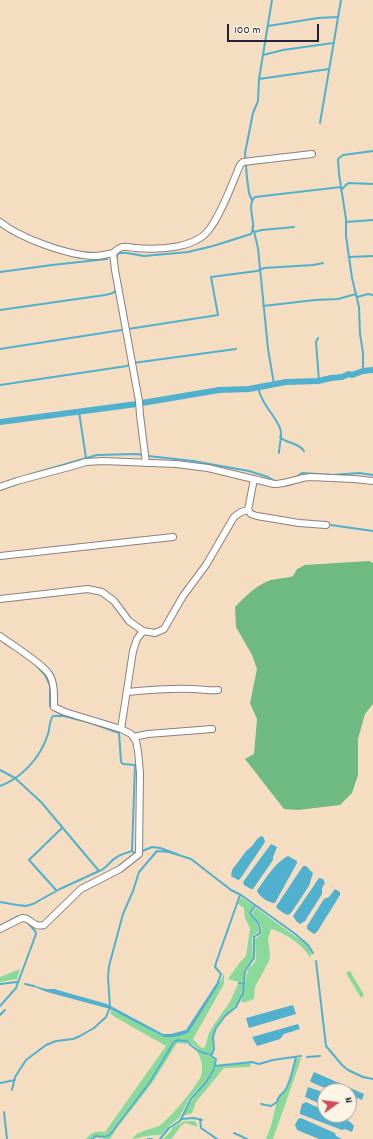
<!DOCTYPE html>
<html>
<head>
<meta charset="utf-8">
<style>
  body { margin:0 }
  #map { position:relative; width:373px; height:1139px; overflow:hidden; background:#f5ddc1; font-family:Dekko,sans-serif }
  canvas { display:block }
  .north { position:absolute; left:317px; top:1083px; width:40px; height:40px; box-sizing:border-box; background:#fcf5e5; border:1px solid #a5a1a1; border-radius:50%; rotate:76deg; font-size:11px; font-weight:700; line-height:16px; text-align:center; color:#22223b }
  .north::after { content:''; display:block; margin:auto; width:14px; height:18px; background:#d1495b; clip-path:polygon(50% 0,100% 100%,50% 72%,0 100%) }
  .scale { position:absolute; left:227px; top:24px; width:92px; height:18px; box-sizing:border-box; border:2px solid #22223b; border-top:0; padding-left:5px; font-size:12px; line-height:14px; white-space:nowrap; color:#22223b; -webkit-text-stroke:3px #fcf5e5; paint-order:stroke }
</style>
</head>
<body>
<div id="map">
<canvas width="373" height="1139"></canvas>
<div class="north">N</div>
<div class="scale">100 m</div>
</div>
<script>
const g = document.querySelector('canvas').getContext('2d');
g.lineJoin = 'round';
function fillPath(path, color) {
  g.fillStyle = color;
  g.fill(path, 'evenodd');
}
function stroke(path, color, width, dash) {
  g.strokeStyle = color;
  g.lineWidth = width;
  g.lineCap = dash ? 'butt' : 'round';
  g.setLineDash(dash || []);
  g.stroke(path);
}
const green = new Path2D(`
  M241 897 254 906 250 913 257 923 259 931 253 936 252 939 253 960 244 970V982H238L228 979 240 962 246 956 250 928 245 918 244 908 238 904Z
  M256 908 307 945 312 953 310 957C303 945 284 932 271 929L268 939 270 954 269 961 255 987 254 999 246 1002H241L248 969 255 962 256 958 255 940C256 938 258 937 260 935 266 927 255 918 252 913Z
  M20 969 17 979 0 982V977Z
  M350 971 364 995 361 998 346 973Z
  M224 973V984L193 1039 200 1047 203 1048 205 1047 209 1033 215 1023 230 1002 238 984 243 985C242 991 241 997 237 1003 231 1012 221 1017 215 1029 211 1037 215 1046 211 1054L202 1052 187 1040 177 1039 174 1042 149 1082 110 1132 102 1137 95 1136 91 1139H85C93 1133 94 1130 105 1132L166 1046 115 1017 110 1013 111 1010 134 1021 164 1037 189 1032 218 986Z
  M178 1040 186 1041 187 1044 177 1043 152 1083 117 1128 110 1139H103L111 1133 151 1082 175 1042Z
  M196 1050C202 1054 209 1055 215 1060L213 1069 205 1081 189 1099 179 1118 169 1126 161 1135C157 1135 152 1135 148 1136 142 1136 138 1139 132 1139 138 1130 150 1130 159 1126 169 1120 196 1087 201 1076 204 1066 201 1058 196 1050Z
  M300 1058 301 1059 273 1139H266L271 1126 276 1105 281 1094 285 1092 296 1059Z
  M251 1063 250 1067 224 1068 196 1102 192 1113 183 1116C192 1097 207 1084 217 1066L231 1064Z
  M185 1121H195L198 1127 186 1123C178 1126 177 1134 171 1139H163L170 1132 173 1127Z`);
const forest = new Path2D(`
  M369 561 373 563V704L365 714 358 739V775L352 793 340 805 298 810 284 809 245 759 254 754 257 719 250 703 257 669 252 655 236 627 235 607C245 597 254 587 268 581 275 578 285 579 293 576L297 569 305 565Z`);
const water = new Path2D(`
  M262 836 264 838 265 842 240 879 238 880 231 876 232 870 247 850C254 847 255 838 262 836Z
  M271 844 277 847 273 857V860L253 889H251L244 885 243 882Z
  M288 856 297 861V863L275 903C268 903 259 896 257 891 264 880 277 861 288 856Z
  M303 866H306L313 873 309 886 291 913 288 915C284 914 279 910 276 907L277 905Z
  M319 878 323 879 325 883 322 888V894L305 921 300 924 296 921 293 916Z
  M335 889 340 892V895L317 932 314 934 307 929V926L324 899 329 897Z
  M218 981 220 982 218 986 189 1032C184 1036 169 1038 164 1037L110 1009 47 992 32 986V985L46 989H54L107 1004 163 1034H171L186 1030Z
  M293 1005 296 1014 249 1028 246 1018Z
  M298 1024 300 1029 284 1034 280 1039 257 1046 252 1037Z
  M314 1072 364 1094 362 1100 355 1097H349V1091H332L313 1083 310 1081Z
  M308 1087 325 1093V1106L305 1097Z
  M306 1102 325 1111V1115C334 1115 349 1118 354 1126L352 1132 345 1129 342 1130 300 1114V1112L302 1104Z
  M301 1118 335 1133 336 1136 342 1139H319L297 1130 295 1125 298 1119Z`);
const stream = new Path2D(`
  M268 26 318 18 338 17
  M263 55 283 50 333 43
  M259 79 329 69
  M320 123 341 0
  M341 190 347 184 349 183 373 184
  M252 200 249 193 247 178 245 153 253 113 258 101 259 79 272 0
  M346 222 373 220
  M254 231 258 248 268 349 274 384
  M254 232 262 230 294 227
  M350 257 373 256
  M117 262V255L119 253H127L144 256 188 252 213 246 251 234C258 223 245 207 255 197L341 187
  M0 272 52 265 107 259
  M357 297 368 294 373 295
  M263 306 315 300 338 299 356 294
  M0 310 105 295 113 293 116 290
  M318 338 316 342 319 381
  M0 349 218 315 211 277 257 271 264 268 313 265 323 263
  M363 371V353L360 334 359 307 352 278 346 236V219L339 174 338 159 343 155 373 151
  M0 385 127 366 133 363 236 349
  M258 386C260 402 274 414 280 428 283 434 279 446 279 453
  M79 412 86 458
  M280 437C287 444 298 442 304 451
  M148 456 193 461 249 471 268 477 275 481
  M28 475 97 455 137 454 143 455
  M293 479 302 473 332 475 359 473 373 475
  M331 525 373 531
  M36 665 45 675 50 685V706L52 709 64 716 91 723 119 733 121 762 123 764 135 765 132 851
  M0 770 15 778 41 802 99 871C108 868 109 861 117 857 121 854 127 853 132 851L136 854
  M0 786C22 778 41 757 48 734 50 728 49 721 53 716H63
  M140 852 152 847 160 848 177 854
  M56 890 29 860 62 828
  M0 902 17 905 26 906 33 904 60 889 99 871
  M6 923 18 916 21 917
  M316 961 326 1046 342 1065 348 1070 363 1077 373 1079
  M218 982 221 974 215 967 216 963 240 895
  M239 983 244 984
  M0 984 17 982
  M25 984 34 986
  M0 1006 16 988 36 934 35 931 29 924
  M0 1015 5 1010
  M307 1057 320 1056
  M215 1066 252 1062 259 1064 273 1060 301 1056
  M0 1083 15 1080
  M12 1090 15 1077 26 1060 46 1045 56 1041 73 1039 80 1036 94 1028 106 1017 110 1007 108 977 109 966 123 914 133 891 139 872 157 851 169 852 191 859 231 890 241 895 294 933 308 945 313 953
  M261 1104 271 1106 277 1102C278 1095 283 1094 286 1089 291 1080 293 1068 296 1057
  M4 1112 7 1139
  M181 1119 194 1118 202 1120
  M200 1119 201 1128 217 1139
  M234 1133 247 1139
  M92 1139 96 1136C102 1137 106 1138 111 1133L150 1082 174 1042 178 1040 187 1041C192 1048 202 1053 211 1055
  M148 1139H152
  M160 1139 169 1128 180 1121 191 1099 206 1082 214 1069 216 1059 211 1056 214 1049 213 1037 216 1028 225 1016 236 1007 243 993 245 971 254 958V937L260 933C261 923 255 920 250 913L255 906`);
const canal = new Path2D(`
  M142 403 219 390 249 389 286 382 318 381 331 378 342 377 349 374 352 375 363 371 373 370
  M0 422 137 404`);
const street = new Path2D(`
  M0 222C20 238 69 256 95 256 101 256 107 254 113 253 116 251 119 247 123 247 127 246 132 248 135 248 157 250 193 249 208 231 221 215 232 184 240 165L243 162 312 154
  M113 253 115 270 139 401 140 415 146 463
  M254 479 248 510 251 514 257 516 299 523 326 525
  M0 487 17 481 69 467 86 462 103 461 176 464 208 468 274 484C288 484 297 478 310 477L354 479 373 481
  M0 556 173 537
  M0 599 88 589 102 592 114 601 129 621 143 631 155 633 164 629 183 596 206 565 234 517 241 512 248 510
  M0 636C12 645 42 663 49 674 55 683 54 697 54 707L65 712 121 729 131 734 136 741 138 751 140 773 139 854 120 869 81 889 44 925C32 928 31 917 22 918L0 929
  M127 692C149 690 171 688 193 689 202 689 209 691 218 690
  M121 729 133 651 137 639 143 631
  M133 737 148 734 212 729`);
fillPath(green, '#89da9a');
fillPath(forest, '#6eba82');
fillPath(water, '#4fb1ce');
stroke(stream, '#4fb1ce', 2);
stroke(canal, '#4fb1ce', 6);
stroke(street, '#8c807e', 8);
stroke(street, '#fff', 6);
</script>
</body>
</html>
